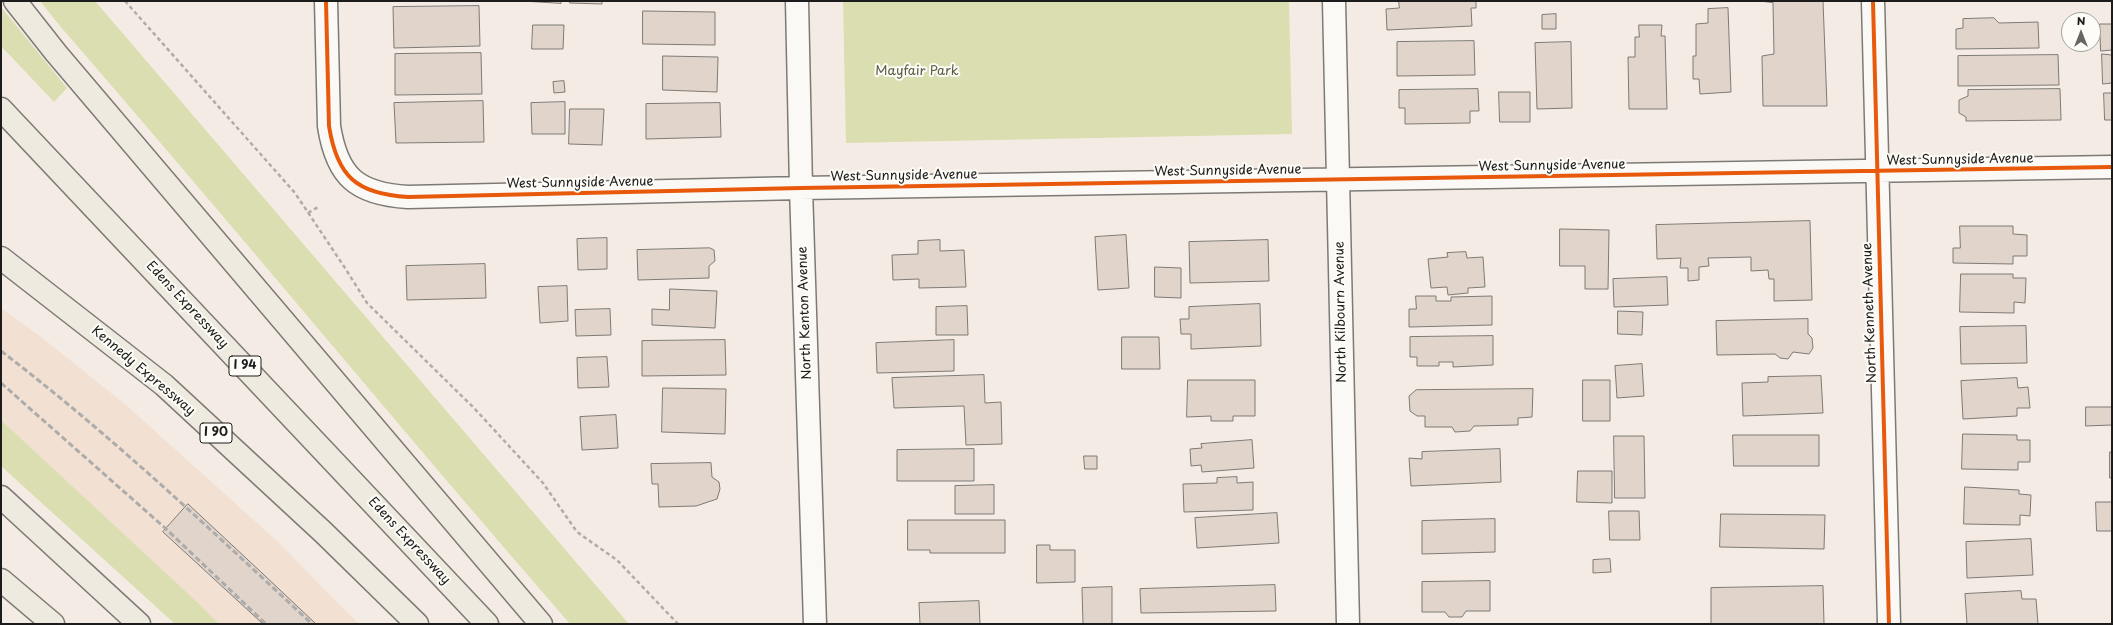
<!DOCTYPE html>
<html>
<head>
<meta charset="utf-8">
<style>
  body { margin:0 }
  #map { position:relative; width:2113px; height:625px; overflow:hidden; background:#f4ece4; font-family:"Playpen Sans",sans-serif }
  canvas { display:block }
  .frame { position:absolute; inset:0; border:2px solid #1c1c1c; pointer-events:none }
  .north { position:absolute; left:2061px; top:12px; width:40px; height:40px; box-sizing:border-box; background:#fdfcf7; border:1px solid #a3a29f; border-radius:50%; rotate:0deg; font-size:11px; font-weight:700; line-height:16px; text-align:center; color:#1c1c1c }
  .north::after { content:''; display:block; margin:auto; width:14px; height:18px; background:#686562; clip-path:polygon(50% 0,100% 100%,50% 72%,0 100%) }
</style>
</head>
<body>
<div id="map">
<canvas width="2113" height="625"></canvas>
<div class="frame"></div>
<div class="north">N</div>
</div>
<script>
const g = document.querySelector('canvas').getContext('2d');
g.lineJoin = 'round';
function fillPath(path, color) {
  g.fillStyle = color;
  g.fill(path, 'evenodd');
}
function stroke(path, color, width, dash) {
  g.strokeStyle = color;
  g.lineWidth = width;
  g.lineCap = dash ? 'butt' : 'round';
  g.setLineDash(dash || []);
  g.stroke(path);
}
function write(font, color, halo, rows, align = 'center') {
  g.font = font + ' "Playpen Sans",sans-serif';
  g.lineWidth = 4;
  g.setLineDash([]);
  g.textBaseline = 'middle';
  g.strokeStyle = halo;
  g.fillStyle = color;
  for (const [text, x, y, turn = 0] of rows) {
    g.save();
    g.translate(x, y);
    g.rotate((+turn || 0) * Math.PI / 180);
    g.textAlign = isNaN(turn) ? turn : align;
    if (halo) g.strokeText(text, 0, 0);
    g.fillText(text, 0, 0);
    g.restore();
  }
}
const built = new Path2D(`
  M1 308 45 340 126 405 276 540 359 624H219L1 420Z`);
const green = new Path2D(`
  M40 1H95L629 624H570C398 426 232 224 60 26Z
  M843 1H1289L1292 134 846 143Z
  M1 7 67 88 54 102 1 46Z
  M1 420 198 603 219 624H175L1 466Z`);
const building = new Path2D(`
  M523 1H561V3Z
  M570 1H602V4L570 3Z
  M1399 1H1476V8H1471L1472 26 1387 30 1386 9 1399 8Z
  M1760 1H1823L1827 106H1763L1762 56 1774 54 1773 3Z
  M479 6 480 46 394 48 393 7Z
  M1728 8 1731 92 1700 94 1699 79H1693V56H1696V24L1708 23V9Z
  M643 11 715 12V45L643 44Z
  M1556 14V29H1542V15Z
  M1994 18 1999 23 2038 22 2039 48 1956 49V29L1963 28V19Z
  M2100 24H2112V50L2101 51Z
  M533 25H564L563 49H532Z
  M1639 25H1662L1661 36H1665L1667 109H1629L1628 57H1635V37H1639Z
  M1474 41 1475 75 1397 76V42Z
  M1571 42 1572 108 1537 109 1535 43Z
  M481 53 482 94 395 95V54Z
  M2102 54 2112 55V83L2103 84Z
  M2058 55 2059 85 1958 86V56Z
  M663 56 718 57 717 92 663 90Z
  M564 81 565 92 554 93 553 82Z
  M1478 89 1479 111H1470V123L1405 124V108H1399V90Z
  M2060 89 2061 120 1966 121V117L1959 113V100L1968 96V90Z
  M1499 92H1530V122H1500Z
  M2104 93H2112V120H2105Z
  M483 101 484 142 396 143 394 103Z
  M565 102V134H532L531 103Z
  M720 103 721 137 646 139V104Z
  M570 109H604L602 145 569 144Z
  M1810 221 1812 300 1774 301V279H1769L1768 270 1751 271V257L1708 258 1709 266 1699 267V280L1688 281V268H1680L1681 258 1657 259 1656 225Z
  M1960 226H2013V234L2027 235V256H2013V264L1953 263V248H1960Z
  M1560 229 1609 230 1608 289H1585V266H1560Z
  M1126 235 1129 288 1098 290 1095 237Z
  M607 238V269L578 270 577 239Z
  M940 240V251L964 250 966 287 919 288V279L893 280 892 255 918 254V241Z
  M1268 240 1269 281 1190 283 1189 242Z
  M710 248 714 250 715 261 709 266V278L638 280 637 250Z
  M1466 252 1467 258 1483 257 1485 287 1468 288V293L1448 295 1447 287 1431 288 1428 259 1448 257 1447 253Z
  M485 264 486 298 407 300 406 266Z
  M1155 267 1181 268V298L1155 297Z
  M1961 274H2013V278H2026L2025 303 2014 302V313L1960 312Z
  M1667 277 1668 305 1614 307 1613 279Z
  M567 286 568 321 540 323 538 287Z
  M670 289 717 291 715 328 652 325V309L669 310Z
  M1416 296H1436V301H1451V297L1492 296V325L1409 327V309H1416Z
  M1260 304 1261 346 1191 349V334H1181L1180 319H1189V307Z
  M967 306 968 335H936V307Z
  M610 309 611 335 576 336 575 310Z
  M1618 311 1643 312 1642 335 1618 334Z
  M1808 319V334L1812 338 1813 348 1809 354 1793 352 1788 359 1780 358 1775 354 1717 355 1716 321Z
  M2026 326 2027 363 1961 364 1960 327Z
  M1493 336V365L1453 367V362H1439V366H1417V357H1410V337Z
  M1122 337H1159L1160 369H1122Z
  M725 340 726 375 642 376V341Z
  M954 340V371L877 373 876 343Z
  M607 357 609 387 578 388 577 358Z
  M1642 364 1644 396 1617 398 1615 366Z
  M984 375 985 403 1001 402 1002 444 966 445 964 406 894 408 892 378Z
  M1821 376 1823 413 1743 416 1742 383 1768 382V377Z
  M2017 378 2018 388 2028 387 2030 408H2017V416L1963 419 1961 381Z
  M1188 380H1255V416H1233V421H1211V416L1187 417Z
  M1583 380H1610V421H1583Z
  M663 388 726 389 725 434 662 432Z
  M1533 389 1532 417 1518 418V425L1474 426 1470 431 1455 432 1452 427H1425V416H1417L1410 411 1409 396 1416 390Z
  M2086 407H2112V425L2086 426Z
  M616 415 618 448 582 450 580 417Z
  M1963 434 2017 435V440H2030V462H2018V470L1962 469Z
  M1733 435H1819V466H1734Z
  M1614 436H1644L1645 498H1615Z
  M1252 440 1254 468 1202 472 1201 465 1191 466 1190 449 1202 448 1201 444Z
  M974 449V481H897V450Z
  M1500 449 1501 482 1411 486 1409 458 1422 459V452Z
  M2110 452H2112V478H2110Z
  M1084 456H1097V469H1085Z
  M711 463 712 477 719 482 720 489 717 499 696 506 659 507 658 484H652L651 464Z
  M1578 471H1612V503L1577 502Z
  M1237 477V483L1253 482V510L1184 512 1183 484 1217 483V478Z
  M994 485V514H955V486Z
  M1965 487 2019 490V494L2031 495 2030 516 2020 515V525L1964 524Z
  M2096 502H2112V531H2097Z
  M188 504 262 573 316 624H263L163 532Z
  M1609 511H1639L1640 540H1610Z
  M1277 513 1279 543 1197 548 1195 518Z
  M1721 514 1825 515 1824 549 1720 547Z
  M1495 519V552L1422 554V521Z
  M908 520H1005V553H930V550H908Z
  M2031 539 2033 575 1967 578 1966 542Z
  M1037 545H1050V550H1075V582L1037 583Z
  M1610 559 1611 572 1593 573V560Z
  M1490 581V611H1466L1462 617H1449L1445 612H1422V582Z
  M1275 585 1276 611 1141 613 1140 589Z
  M1823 586 1824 624H1711V588Z
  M1112 587V624H1083L1082 588Z
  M2021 591 2022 599H2036L2038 624H1967L1965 594Z
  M979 601 980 624H920L919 603Z`);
const path = new Path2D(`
  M125 1 295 193 345 268 367 303 474 408 543 483 577 532 617 560 678 624
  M308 213 318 207`);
const minor = new Path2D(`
  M326 1 329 126C337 177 357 194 408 197L801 188 2112 167
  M797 1 801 188 815 624
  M1334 1 1348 624
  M1873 1 1889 624`);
const motorway = new Path2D(`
  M15 1 56 53 541 624
  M1 109 487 624
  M1 258 164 385 324 533 417 624
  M1 497 139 624
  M1 580 53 624`);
const rail = new Path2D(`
  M1 351C111 435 211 530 312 624
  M1 383 164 527 266 624`);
const cycleway = new Path2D(`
  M326 1 329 126C337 177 357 194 408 197L801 188 2112 167
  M1873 1 1889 624`);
const shields = [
  [245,366,32],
  [216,433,32]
];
const shieldNames = [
  ["I 94",245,366],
  ["I 90",216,433]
];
const parkNames = [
  ["Mayfair Park",917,71]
];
const streetNames = [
  ["West Sunnyside Avenue",1960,160,-1],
  ["West Sunnyside Avenue",1552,166,-1],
  ["West Sunnyside Avenue",1228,171,-1],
  ["West Sunnyside Avenue",904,176,-1],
  ["West Sunnyside Avenue",580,183,-1],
  ["Edens Expressway",187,305,47],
  ["North Kilbourn Avenue",1341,312,-91],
  ["North Kenton Avenue",805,313,-92],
  ["North Kenneth Avenue",1870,313,-92],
  ["Kennedy Expressway",143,371,40],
  ["Edens Expressway",409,541,47]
];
fillPath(built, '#f2e1d3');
fillPath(green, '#dbdeb0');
fillPath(building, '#e1d4cb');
stroke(building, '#7d7a76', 1);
stroke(minor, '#7d7a76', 25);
stroke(motorway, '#7d7a76', 25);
stroke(path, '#aeacaa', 2.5, [4, 3]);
stroke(minor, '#faf9f6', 22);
stroke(motorway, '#efeadf', 22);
stroke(rail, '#aeacaa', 3, [6, 3]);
stroke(cycleway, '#e8590c', 4);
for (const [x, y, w] of shields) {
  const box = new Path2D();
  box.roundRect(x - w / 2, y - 10, w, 20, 3);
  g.fillStyle = '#fdfcf7';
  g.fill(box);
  stroke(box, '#1c1c1c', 1);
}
write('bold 12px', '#1c1c1c', null, shieldNames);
write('13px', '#585c41', '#fdfcf7', parkNames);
write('13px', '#1c1c1c', '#fdfcf7', streetNames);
</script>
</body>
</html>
